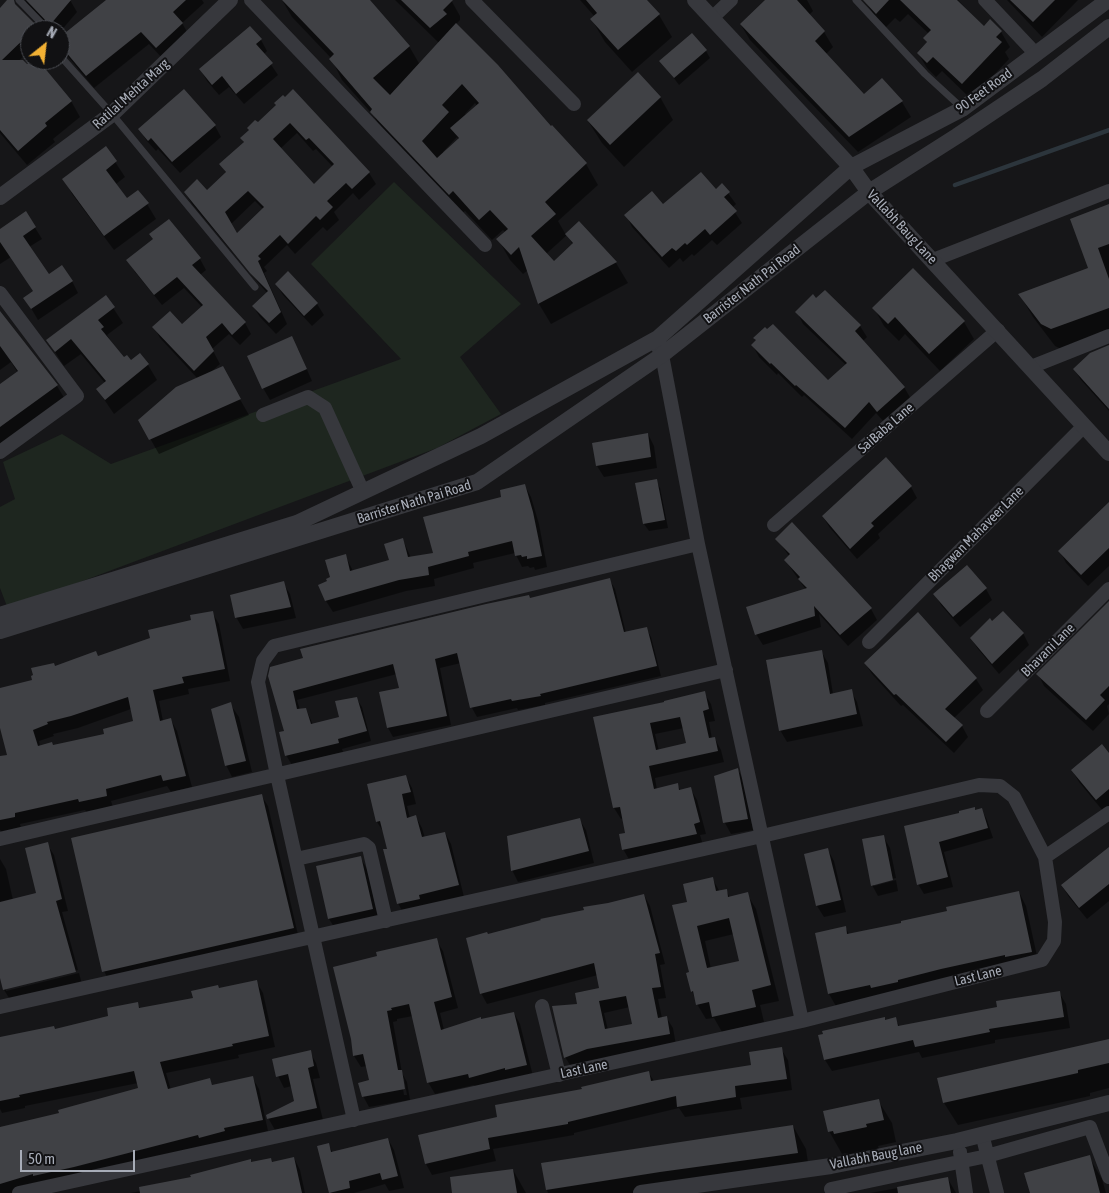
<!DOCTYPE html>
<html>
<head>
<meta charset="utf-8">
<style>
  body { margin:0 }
  #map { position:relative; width:1109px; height:1193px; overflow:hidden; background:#161618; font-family:"Asap Condensed",sans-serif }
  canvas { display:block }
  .north { position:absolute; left:20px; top:20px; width:50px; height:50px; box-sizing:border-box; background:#111113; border:1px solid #4d4f55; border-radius:50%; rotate:29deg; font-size:14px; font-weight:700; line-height:20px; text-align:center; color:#a8adb8 }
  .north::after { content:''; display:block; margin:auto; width:18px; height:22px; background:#f2b134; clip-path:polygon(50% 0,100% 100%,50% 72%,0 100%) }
  .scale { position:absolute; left:20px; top:1150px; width:115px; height:22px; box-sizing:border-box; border:2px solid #a8adb8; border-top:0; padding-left:6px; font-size:15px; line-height:18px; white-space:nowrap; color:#a8adb8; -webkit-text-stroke:4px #111113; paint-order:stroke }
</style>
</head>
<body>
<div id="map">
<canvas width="1109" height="1193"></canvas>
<div class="north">N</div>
<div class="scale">50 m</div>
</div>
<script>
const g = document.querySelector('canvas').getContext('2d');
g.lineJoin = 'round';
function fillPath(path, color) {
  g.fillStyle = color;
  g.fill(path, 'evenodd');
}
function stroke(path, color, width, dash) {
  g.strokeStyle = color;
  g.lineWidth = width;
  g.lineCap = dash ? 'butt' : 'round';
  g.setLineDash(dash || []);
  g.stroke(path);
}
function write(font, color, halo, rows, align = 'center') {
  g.font = font + ' "Asap Condensed",sans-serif';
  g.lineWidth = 4;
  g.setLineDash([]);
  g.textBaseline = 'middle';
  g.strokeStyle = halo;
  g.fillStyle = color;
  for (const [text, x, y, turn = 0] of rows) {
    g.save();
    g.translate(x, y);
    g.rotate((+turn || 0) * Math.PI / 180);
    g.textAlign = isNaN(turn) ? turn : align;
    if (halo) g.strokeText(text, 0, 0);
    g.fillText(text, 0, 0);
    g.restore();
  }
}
const green = new Path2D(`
  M394 182 521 304 460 357 501 414 437 448 8 609 0 588V507L15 499 3 462 62 434 111 464 401 359 311 264Z`);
const shadow = new Path2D(`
  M25 0H70L77 12 60 32V30H52L29 7Z
  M116 0H202L204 3 182 23 190 37 164 60 149 44 94 88 65 53 60 44V39Z
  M282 0H369L409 46 420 65 439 43 395 0H451L460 16V20L453 27 551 128 552 126 586 164 598 185 558 221 566 235 579 223 616 263 628 283 551 324 539 304 528 270 523 274 510 260 498 239 505 232 503 230 492 240 465 211 461 214 383 133 374 116 342 80 331 58 292 17ZM475 103 477 106 466 115 465 114ZM457 137 459 140 444 153 443 152ZM567 235 573 245 554 263 546 254Z
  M580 0H646L659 15 672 37 632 72 605 42 592 20 595 17Z
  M767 0H807L813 11 809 15 824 32 833 47 826 54 864 96 882 80 902 102 911 117 858 152 750 40 741 25Z
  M868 0H958L984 28 1001 32 1010 47 1005 52 1009 59 971 99 942 71 936 77 927 68 918 53 928 44 925 39 929 34 908 14 900 22 895 18 885 28 875 17 866 2Z
  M1007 0H1078L1042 37Z
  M0 10 38 30H30V50L0 79Z
  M261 40 267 51 264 54 278 75 244 104 229 87 219 95 207 81 200 69Z
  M706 51 710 58 679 85 661 61Z
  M36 60 71 101 80 117 53 139 55 142 27 165 0 133V90Z
  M660 97 673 120 624 167 602 143 588 121Z
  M277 106 369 173 376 184 359 200 353 193 334 212 339 220 327 231 323 227 295 254 287 245 264 267 267 271 264 273 287 324 276 334 260 317 253 306 267 293 192 204 185 192 207 191 226 173 221 164 244 143 242 139ZM297 133 313 151 316 149 333 167 314 185 280 149ZM255 201 263 209 237 235 231 224Z
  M215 126 221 137 180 173 158 149 156 151 146 140 140 129Z
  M106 148 125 177 116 184 127 200 147 204 156 219 114 250 72 194 64 179Z
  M722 185 736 204 732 208 742 223 717 245 712 240 694 256 692 254 683 262 680 258 669 268 632 227 626 215 715 191Z
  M1109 206V336L1065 351 1055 346 1033 317 1020 295 1090 269Z
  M26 213 42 239 29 247 49 276 72 281 78 293 38 320 25 298 34 292 11 257 0 264V230Z
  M200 259 206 270 200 275 245 323 251 334 240 345 229 334 212 349 220 364 210 373 222 368 249 415 159 454 140 421 198 379 160 338 154 327 182 326 202 307 184 288 162 305 135 272 128 260Z
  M276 284 317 304 324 315 312 326 283 295Z
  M825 291 860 326 867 337 863 341 904 387 911 399 884 422 876 413 852 439 804 395 802 397 778 373 777 375 759 357 753 346 828 382 846 365 803 324 797 312 816 300Z
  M106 297 123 323 107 335 112 343 124 358 131 362 148 365 157 380 114 414 97 389 105 383 81 354 64 366 47 340Z
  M874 308 964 322 974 339 940 371 905 334 899 341 884 326Z
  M0 313 57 386 66 401 3 447 0 443V386L18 373 11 362 0 370Z
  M1109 347V411L1081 380 1074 369Z
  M298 349 312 381 270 400 263 388Z
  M648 434 654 446 657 468 604 477 597 466Z
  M656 481 660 488 668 528 649 531 644 524 637 484Z
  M525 486 531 497 539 524 547 567 535 570 534 567 530 568 528 566 522 567 515 553 473 563 474 568 434 579 435 586 406 591 333 612 326 601 329 582 345 555 353 571 390 561 403 540 411 558 435 554 503 498Z
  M911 487 917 498 878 534 880 538 857 559 830 528 823 517Z
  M1109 503V566L1088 586 1066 563 1060 551Z
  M777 539 871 609 877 620 848 646 819 614 821 627 763 645 756 634 806 590 785 560 789 556Z
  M609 579 615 589 626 633 646 628 651 637 661 676 545 703V705L518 710 517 708 477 717 472 708 461 663 440 668 451 725 393 737 388 728 400 688 397 674 297 700 300 710 306 709 313 725 341 718 356 698 362 707 371 741 342 749 343 752 292 765 286 755V732L270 676 530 599Z
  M283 583 290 594 296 618 243 629 236 617Z
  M986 589 992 600 960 627 941 605 935 594Z
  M1109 602V704L1107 706 1109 714 1093 731 1044 686 1038 674Z
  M212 612 219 624 230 681 188 689 189 694 159 701 163 721 171 720 177 731 192 787 171 792 167 786 111 801 113 807 87 813 85 810 20 824 21 828 2 832 0 830V757L8 755 0 726V689L33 681 55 668 99 657 151 639ZM131 709 134 722 106 735 53 747 40 746 39 741 54 736 53 734 78 728Z
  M1023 633 1029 645 999 674 978 649 971 638Z
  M821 651 828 663 833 694 851 691 857 702 863 726 787 742 780 730Z
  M865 663 976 679 983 690 954 718 962 726 968 737 954 753 903 705 901 706 872 674Z
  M704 693 711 704 715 721 709 722 712 739H715L721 750 724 762 655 778 657 790 677 785 681 791 690 788 697 800 706 834 700 835 703 845 630 861 623 849 627 834 623 818 621 819 614 808 594 718ZM684 728 688 744 659 751 655 734Z
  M230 704 239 717 252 772 232 777 226 765Z
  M1109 755V806L1103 811 1079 782 1072 770Z
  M737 769 744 780 753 830 731 834 725 823 716 777Z
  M406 777 412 788 416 804 407 806 410 818 416 817 422 828 425 838 445 833 451 844 464 897 404 915 398 903 388 849 384 833 377 822 369 785Z
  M261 795 268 806 299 939 110 983 104 971Z
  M974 808 976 812 982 810 987 820 993 838 944 852 953 887 924 894 918 884 906 827 961 814Z
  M579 819 586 830 594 863 518 882 512 870Z
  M883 836 890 848 896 878 874 883V886L896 880 898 891 878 896 872 885Z
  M47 844 54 855 68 911 62 912 78 970 6 988V991L79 973 82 984 11 1001 4 990 0 973V859L6 869 13 900 38 894Z
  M1109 848V901L1087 919 1069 897 1062 886Z
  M828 850 834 861 846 912 824 917 817 906Z
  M360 857 367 869 379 920 336 930 329 919 317 867Z
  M712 878 720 892 726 890 730 898 747 894 756 909 779 1001 760 1005 764 1022 722 1032 714 1018 706 1019 697 1004 692 991 691 973 689 903ZM734 934 741 962 711 969 705 941Z
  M1019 892 1026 906 1039 965 837 1008 829 994 816 934 845 927 849 934 903 924Z
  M644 895 650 906 665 964 660 965 666 998 658 999 662 1018 666 1017 673 1028 676 1045 572 1068 565 1057 579 1005 600 989 598 975 487 1004 481 993 488 935ZM630 1007 633 1025 608 1030 604 1013Z
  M436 940 443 951 458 1008 440 1013 444 1030 514 1013 520 1024 533 1076 477 1089 474 1085 435 1094 428 1082 413 1016 397 1019V1021L393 1022 402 1073 407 1082 410 1100 369 1107 363 1096 371 1081 367 1066 361 1067 354 1056 352 1038ZM401 1076 404 1079 407 1095H404Z
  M256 981 263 993 275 1047 238 1055 239 1058 166 1073 171 1090 209 1079 213 1086 252 1077 259 1089 268 1131 230 1139 231 1142 13 1193H0V1129L61 1114 140 1089 138 1083 25 1106V1108L2 1113 0 1109V1038L55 1030 110 1017 137 1004 141 1009 194 999 220 989Z
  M1059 992 1066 1004 1070 1028 995 1040V1043L922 1058 919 1052 832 1071 825 1060 819 1036 895 1019 900 1027 998 1008Z
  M1109 1040V1088L1090 1093V1096L958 1125 944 1103 939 1079Z
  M781 1049 788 1060 792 1090 740 1098 742 1109 685 1117 679 1108 574 1133V1135L493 1149 496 1161 432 1175 426 1164 499 1118 648 1072 654 1081 752 1066Z
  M310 1052 316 1063 320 1078 313 1079 323 1120 275 1130 267 1116 295 1102 292 1086 284 1088 278 1076Z
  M878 1100 892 1123 896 1142 878 1146 879 1149 848 1156 846 1153 842 1154 829 1131Z
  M793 1126 806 1149 810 1176 683 1193H548L547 1190 543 1164Z
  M388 1139 394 1150 404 1188 389 1191 385 1184 354 1193H331L319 1147 328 1144 333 1153Z
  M1089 1157 1102 1179 1106 1193H1032Z
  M294 1158 300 1170 305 1193H130L159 1188 252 1163 271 1159 273 1163Z
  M513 1170 526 1193H453Z
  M948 1179 956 1193H870Z`);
const stream = new Path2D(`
  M955 185 1109 130`);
const building = new Path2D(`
  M7 0H14L15 4 41 30H30V33L2 60H23L27 64 32 60H38L72 101 45 123 47 126 18 151 0 130V8Z
  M26 0H71L50 25Z
  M106 0H186L173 12 183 23 156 48 141 32 86 76 60 45V37Z
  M282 0H370L410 46 373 78 390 95 456 23 498 65 551 126 552 125 587 163 545 202 556 214 531 236 554 261 573 243 565 234 579 221 617 262 538 304 519 247 511 255 496 239 508 229 490 210 479 220 453 191 449 195 370 112 372 109 329 59 334 54ZM462 84 479 103 450 128 459 138 437 158 422 141 449 112 442 105Z
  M401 0H453L443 10 447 14 430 28Z
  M586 0H647L660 14 618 50 590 19 597 13Z
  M765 0H797L825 31 815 41 864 94 882 78 903 101 849 137 740 24Z
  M863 0H889L876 14Z
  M900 0H957L984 26 990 19 1002 31 996 37 1002 42 962 84 933 57 927 63 917 53 927 42 923 38 931 30Z
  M1010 0H1055L1033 22Z
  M250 26 262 39 256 44 273 63 236 94 222 76 212 85 199 69Z
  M692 33 707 50 674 78 659 61Z
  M638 72 661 97 610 145 587 120Z
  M184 89 216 125 172 162 151 138 148 141 138 129Z
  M293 89 370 172 352 189 346 183 327 201 333 207 320 220 316 216 288 244 280 235 258 256 261 259 258 261 281 312 269 323 252 306 268 291 250 273 184 192 197 179 207 190 226 172 219 164 244 142 240 138 249 130 247 128 255 120 258 122 276 105 274 103 283 95 285 97ZM290 123 306 140 309 138 334 164 314 184 273 139ZM248 191 264 207 237 233 225 212Z
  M106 146 117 161 106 170 127 198 138 190 149 203 104 236 62 179Z
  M701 172 716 189 722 183 730 192 724 197 737 211 710 235 705 229 687 245 685 243 676 251 672 248 662 257 624 215 652 191 663 204Z
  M1109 204V244L1098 248 1109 279V308L1051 329 1041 324 1018 294 1088 268 1070 219Z
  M26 211 36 227 23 236 49 274 62 265 73 281 31 309 23 298 33 291 0 242V229Z
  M169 219 201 258 192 265 246 322 232 335 222 323 206 337 214 351 194 371 152 327 170 311 182 324 203 305 177 277 154 295 126 260 153 239 149 234Z
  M913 268 965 321 929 354 895 317 888 324 872 308Z
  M288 271 318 303 304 316 275 284Z
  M825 290 861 325 855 331 905 387 877 412 869 402 845 428 796 385 795 386 771 363 770 364 751 345 756 340 753 338 765 327 767 329 773 324 828 380 847 363 795 312 813 294 816 298Z
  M106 295 115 307 98 320 104 327 101 329 124 357 127 355 131 360 140 353 149 364 105 400 96 389 106 381 71 339 55 352 46 340Z
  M0 311 58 385 0 427V384L18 371 0 346Z
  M292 336 307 369 262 389 247 356Z
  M1109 345V409L1073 369 1090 353Z
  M223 366 241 399 149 440 138 420 176 387Z
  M648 433 651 457 596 466 592 443Z
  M886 457 912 486 871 523 874 526 850 549 822 516Z
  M657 479 665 520 643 524 635 483Z
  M525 484 533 512 542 556 527 559V556L522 557 521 555 515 556 512 541 468 552 469 556 428 567 429 575 399 580 325 601 318 585 327 581 326 579 330 577 325 560 346 554 350 571 389 560 384 544 403 538 408 557 433 553 423 517 501 497 500 490Z
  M1109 502V548L1081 575 1058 551Z
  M792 522 872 608 840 635 814 606 815 616 755 635 746 607 807 588 798 579 800 577 784 560 790 554 775 539Z
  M967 565 987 588 953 617 933 594Z
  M610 578 624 632 647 627 657 666 540 694 541 696 512 701 511 699 470 708 457 653 435 659 447 716 387 728 379 692 399 688 393 664 293 691 297 709 306 708 311 724 339 717 335 701 357 697 367 731 338 739 339 743 285 756 279 732 284 731 268 676 270 667 303 658 300 649 486 604 529 595 530 598Z
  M284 581 291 607 235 618 230 595Z
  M1109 601V686L1100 695 1105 700 1086 720 1036 674Z
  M213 611 225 669 182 677 184 683 153 690 160 721 171 718 186 776 163 781 161 775 106 789 107 796 79 802 78 799 15 813V817L0 820V756L7 755 0 728V688L32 680 31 676 33 675 31 668 54 663 55 666 96 651 98 656 150 638 148 630 191 620 190 615ZM128 697 133 721 103 729 104 734 53 745 52 742 38 746 33 730 48 724 47 722 71 716Z
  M1003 611 1024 633 992 664 970 638 990 618 992 621Z
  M918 612 977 678 945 709 963 725 946 742 896 694 894 695 864 663Z
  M822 650 830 694 852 689 857 714 779 731 766 660Z
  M705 691 709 709 703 711 709 738 715 737 718 751 649 766 654 789 678 783 679 790 691 787 700 822 694 824 697 834 622 850 619 834 625 833 620 807 613 808 593 717 664 702V701ZM680 717 686 743 656 750 650 723Z
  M231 702 246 761 225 766 211 709Z
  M1102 744 1109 753V789L1096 800 1071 770Z
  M738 768 748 819 723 823 714 776Z
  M406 775 411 792 402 794 407 818 416 815 422 837 445 832 459 885 419 895 420 899 397 904 383 849H387L380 821 376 822 367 784Z
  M262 794 294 928 102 972 71 838Z
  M975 807V810L982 808 988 828 939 842 948 877 917 885 904 826 959 813V811Z
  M580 818 589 851 511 871 507 836Z
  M884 835 893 880 871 886 862 839Z
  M48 842 62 899 56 901 76 972 3 990 0 978V902L36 893 25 848Z
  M1109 847V884L1079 908 1061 885Z
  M828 848 841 900 816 906 804 854Z
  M361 856 373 909 328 919 316 866Z
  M713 877 716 891 727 889 728 897 748 892 771 985 752 990 756 1007 712 1017 709 1002 696 1005 693 991 691 992 686 973 689 972 672 905 687 902 683 884ZM729 918 739 961 707 968 697 926Z
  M1019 891 1032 952 1005 957V955L941 969 898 980V982L871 988 870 985 828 994 815 933 846 926 847 934 901 923V921L947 911 946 907Z
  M644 894 660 953 655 954 661 987 652 988 658 1018 667 1016 670 1034 587 1049 564 1058 552 1006 577 1004 575 993 599 988 594 963 480 994 466 938 487 932 488 934 541 920 540 919 584 910 583 907 608 903ZM626 996 632 1024 605 1029 599 1001Z
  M437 938 452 997 434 1002 441 1030 481 1017V1019L514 1012 527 1065 505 1070V1068L469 1078 468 1074 427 1083 409 1004 391 1008 392 1010 387 1011 398 1070H402L405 1089 362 1097 358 1083 369 1080 363 1054 353 1056 351 1039 333 967 377 956 376 952Z
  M257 980 269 1036 232 1044 233 1046 160 1062 168 1089 210 1078 212 1085 253 1076 263 1120 224 1128 225 1131 199 1138 198 1135 74 1167 33 1176V1174L0 1184V1127L59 1113 58 1110 138 1088 134 1071 19 1095 20 1097 0 1101V1037L54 1026 55 1029 108 1016 107 1008 138 1002 139 1008 193 998 191 991 218 985 219 988Z
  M1060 991 1064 1017 989 1029 990 1032 915 1047 913 1040 824 1060 818 1035 823 1034 822 1031 885 1017V1020L896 1017 898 1026 997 1007 996 1001Z
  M1109 1039V1063L1078 1070V1073L943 1103 937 1078Z
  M782 1047 787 1079 735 1086 736 1097 677 1107 676 1096 568 1122V1124L488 1138 490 1149 425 1164 418 1135 497 1117 495 1105 582 1089 581 1087 649 1071 651 1081 751 1065 749 1052Z
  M311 1050 314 1066 308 1068 317 1108 267 1119 266 1115 294 1101 288 1074 276 1077 272 1059Z
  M879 1099 884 1120 866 1124 867 1127 834 1134 833 1131 828 1132 823 1111Z
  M793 1125 798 1153 660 1172 546 1190 541 1163Z
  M388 1138 398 1176 382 1180 380 1173 349 1181 350 1188 329 1193 317 1146 329 1143 331 1152Z
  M1090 1155 1100 1193H1030L1024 1173Z
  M294 1157 302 1193H140L139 1187 191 1177 190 1175 251 1159V1162L271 1158 272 1162Z
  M513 1169 517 1193H452L450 1177Z
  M948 1177 951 1193H898L897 1187Z`);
const service = new Path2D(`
  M19 0 48 30
  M856 0 925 74 962 108
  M62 58 112 114 255 287`);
const minor = new Path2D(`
  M251 0 485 245
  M472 0 574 104
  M985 0 1035 53
  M712 18 731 0
  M933 260 1109 191
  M0 293 77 396 0 452
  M658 347 662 355 698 544 802 1021
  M1031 367 1109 336
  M263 415 308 397 325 408 363 492
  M774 525 998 330
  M869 642 1084 426
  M987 711 1109 589
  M0 839 726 670
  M1045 857 1109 813
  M296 859 364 844 369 848 386 921
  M542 1006 559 1075
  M0 1007 762 836 979 785 1000 786 1014 797 1045 857 1055 922 1054 941 1042 960 802 1021 19 1193
  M354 1120 277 775 258 682 263 661 274 646 698 544
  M982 1134 997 1193
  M960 1152 966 1193
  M831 1189 987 1156 1090 1127 1109 1177`);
const tertiary = new Path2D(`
  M695 0 851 167 869 192 1109 453
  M0 197 112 114 230 0
  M0 615 297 523 481 436 658 338 851 167 962 109 1108 0
  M0 631 477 482 662 355 869 192 957 136 1042 79 1109 27
  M641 1193 831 1166 957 1141 1109 1103`);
const streetNames = [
  ["90 Feet Road",984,91,-36],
  ["Ratilal Mehta Marg",131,94,-42],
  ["Vallabh Baug Lane",902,227,47],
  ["Barrister Nath Pai Road",752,284,-38],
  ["SaiBaba Lane",886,428,-41],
  ["Barrister Nath Pai Road",414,502,-17],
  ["Bhagwan Mahaveer Lane",976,534,-45],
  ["Bhavani Lane",1048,650,-45],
  ["Last Lane",978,976,-14],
  ["Last Lane",584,1069,-12],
  ["Vallabh Baug lane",876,1156,-11]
];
fillPath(green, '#1e261f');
fillPath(shadow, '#0007');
stroke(stream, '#2c353c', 4.5);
fillPath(building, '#404145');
stroke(service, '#37383d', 7);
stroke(minor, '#37383d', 14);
stroke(tertiary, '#37383d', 16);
write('14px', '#a8adb8', '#111113', streetNames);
</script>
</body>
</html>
